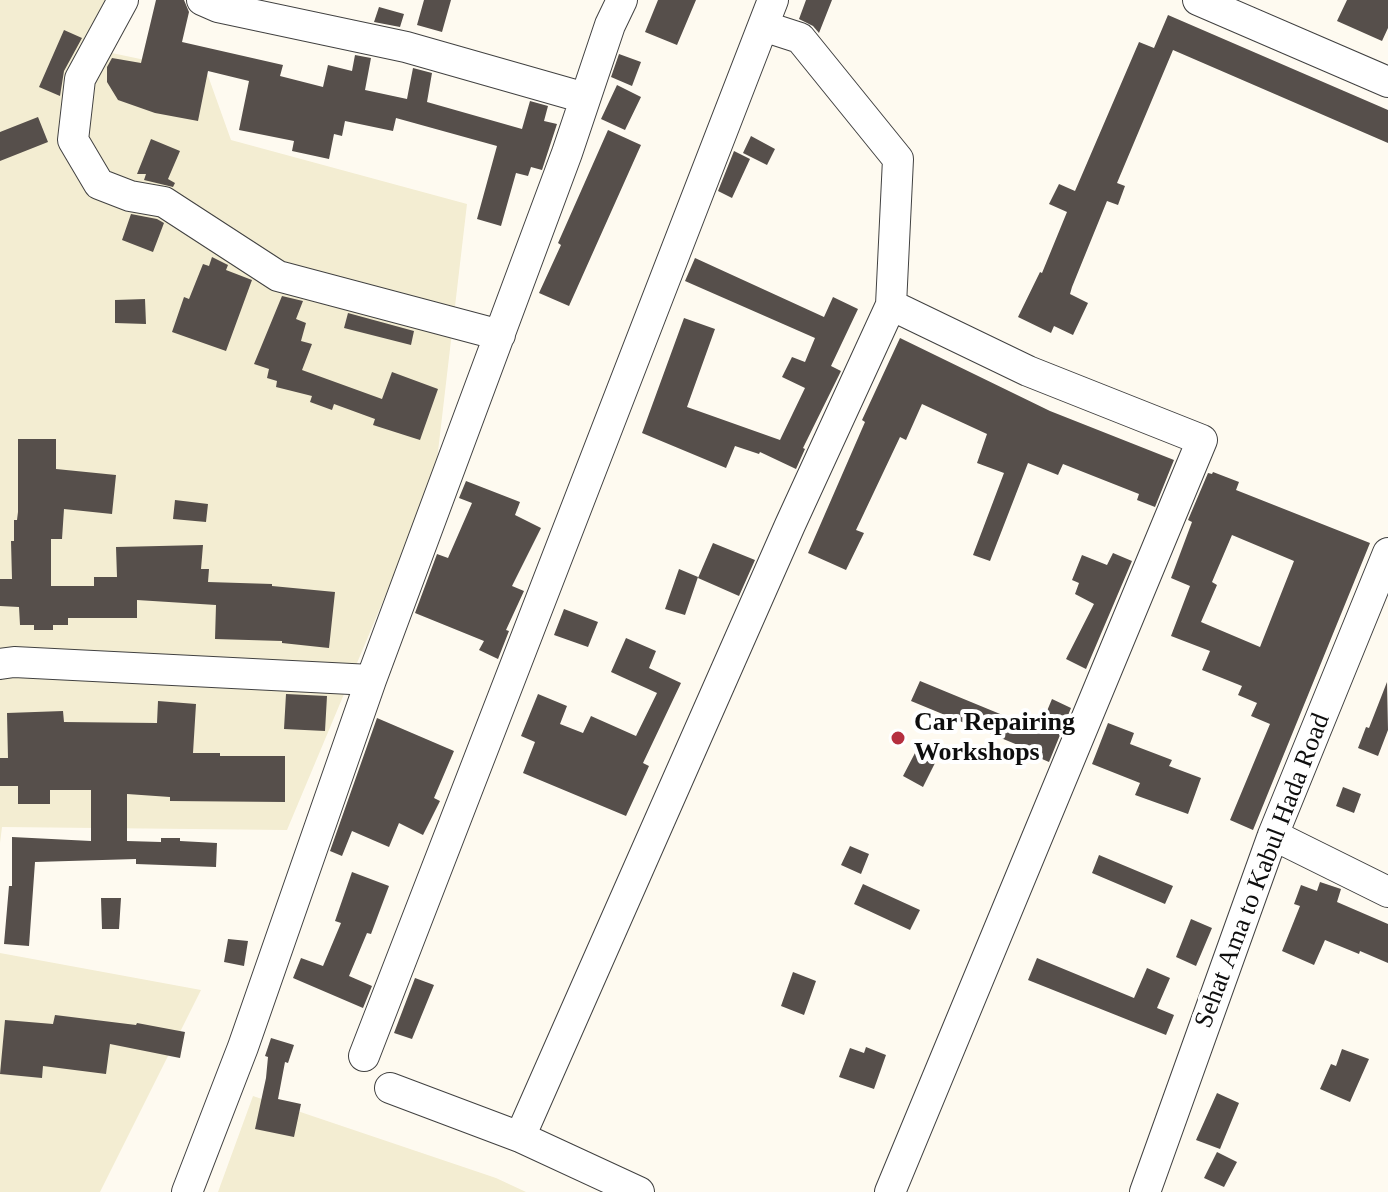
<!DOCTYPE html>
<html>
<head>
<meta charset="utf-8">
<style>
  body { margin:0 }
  canvas { display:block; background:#fefaf0 }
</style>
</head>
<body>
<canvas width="1388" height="1192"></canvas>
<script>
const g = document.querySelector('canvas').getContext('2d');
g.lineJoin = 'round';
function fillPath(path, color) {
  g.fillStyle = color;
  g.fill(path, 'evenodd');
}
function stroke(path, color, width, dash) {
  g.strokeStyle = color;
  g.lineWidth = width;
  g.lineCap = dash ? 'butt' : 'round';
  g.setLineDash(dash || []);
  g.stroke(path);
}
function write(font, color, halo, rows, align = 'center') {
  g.font = font + ' "Times New Roman",serif';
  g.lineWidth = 8;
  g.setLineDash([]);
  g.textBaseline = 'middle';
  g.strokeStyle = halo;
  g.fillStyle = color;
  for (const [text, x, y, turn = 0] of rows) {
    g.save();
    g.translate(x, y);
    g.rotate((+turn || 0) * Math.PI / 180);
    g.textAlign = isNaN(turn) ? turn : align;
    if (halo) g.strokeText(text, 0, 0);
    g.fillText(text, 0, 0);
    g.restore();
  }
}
const farmland = new Path2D(`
  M0 0H108L107 52 207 73 231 140 467 204 435 477 287 830 2 827 0 843Z
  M0 953 201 990 100 1192H0Z
  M253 1096 496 1178 526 1192H218Z`);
const building = new Path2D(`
  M156 0H184L189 12 182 42 283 65 280 76 323 87 328 65 352 71 355 55 371 58 365 90 407 99 413 68 432 73 427 102 522 129 530 101 548 106 544 121 557 124 542 170 531 167 528 176 516 173 501 226 477 219 497 146 396 118 393 131 345 121 342 136 334 134 329 159 292 151 294 141 239 130 249 81 208 71 198 121 155 113 118 100 107 82V67L112 58 141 63Z
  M424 0H451L442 32 417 25Z
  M658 0H696L677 45 645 32Z
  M806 0H832L819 33 813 26 799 19Z
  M1347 0H1388V28L1382 41 1337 21Z
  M379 7 404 14 400 27 374 22Z
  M1168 15 1388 110V143L1173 50 1117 183 1125 186 1118 205 1107 201 1072 287 1070 294 1088 303 1073 335 1054 326 1051 333 1018 317 1040 272 1042 273 1067 212 1049 204 1059 184 1075 191 1139 42 1154 48Z
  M64 30 82 38 64 71 60 96 39 87Z
  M619 54 641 62 632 86 611 77Z
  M617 85 641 97 625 130 601 119Z
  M38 117 48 142 0 161V132Z
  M608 130 641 145 569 306 539 293 561 245 558 243Z
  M751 136 775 149 767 165 743 153Z
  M151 139 180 151 168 179 175 183 173 187 144 180 146 174H137Z
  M734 151 750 159 732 198 718 191Z
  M131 214 157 219 164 223 153 252 122 240Z
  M212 257 228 265 226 270 252 280 226 351 172 332 184 297 189 299 203 264 209 266Z
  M695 258 824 317 833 297 858 309 831 366 841 371 803 448 805 449 796 469 760 452 759 454 735 446 726 468 642 433 684 318 715 329 687 407 780 440 805 388 782 377 792 357 805 362 815 338 685 281Z
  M282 296 303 301 296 319 306 323 301 341 312 344 302 370 382 399 392 372 438 389 420 440 373 425 375 419 334 404 332 410 310 402 312 396 276 387 277 381 267 378 269 369 254 364Z
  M145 299 146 324 115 323V300Z
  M348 313 414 331 411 345 344 328Z
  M900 338 1050 411 1174 460 1155 507 1137 500 1139 494 1063 464 1058 475 1028 463 990 561 973 555 1004 473 977 463 987 434 922 404 906 440 900 437 856 530 864 533 846 570 808 553 865 422 862 420Z
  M18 439H56V469L116 475 112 514 64 509 62 539H51V586H94V577H117L116 547 203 545 201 569H209L208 582 272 584V586L335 592 329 648 282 643V641L215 639 216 605 137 600V618H68V625H53V630H34V625H20L19 607 0 606V579H12L11 541H14V520H17L18 512Z
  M1213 472 1239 482 1236 490 1370 543 1253 830 1230 820 1270 724 1251 716 1257 703 1238 695 1242 686 1202 670 1210 651 1171 636 1190 586 1171 578 1192 522 1188 520 1208 473 1212 474ZM1232 535 1294 561 1260 647 1201 622 1217 585 1212 582Z
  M466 481 520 502 515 515 541 528 512 586 524 591 506 630 509 631 498 659 479 650 484 641 415 613 437 554 448 558 472 503 459 498Z
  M175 500 208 504 206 522 173 519Z
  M713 543 755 560 739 596 698 578Z
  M1113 553 1132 561 1086 669 1066 659 1094 604 1075 594 1079 583 1072 580 1082 555 1107 565Z
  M679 569 698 577 685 615 665 609Z
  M564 609 598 622 588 647 554 635Z
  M626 638 656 651 649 668 681 683 643 763 649 766 626 816 523 773 535 742 521 736 538 694 567 706 560 724 583 733 591 716 636 736 657 693 611 672Z
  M920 681 1039 730 1052 699 1071 708 1049 762 1028 753 1030 750 911 701Z
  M1387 682 1388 730 1378 756 1358 748 1366 727 1369 728Z
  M286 694 327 696 325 731 284 729Z
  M158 701 196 704 193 753H220V756H285V802L170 801V797L127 794V841L161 842V838H180V841L217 843 216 867 136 864V859L35 862 29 946 4 944 9 886H12V837L91 841V790H50V804H18V786H0V758H8L7 713 63 711 64 722 157 723Z
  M377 718 454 751 434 798 440 801 423 835 399 823 389 847 352 831 342 856 330 851Z
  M1108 723 1134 733 1130 744 1172 760 1169 766 1201 778 1188 814 1135 795 1140 783 1092 764Z
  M915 753 935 763 923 787 903 776Z
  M1343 787 1361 794 1354 813 1336 806Z
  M850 846 869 854 861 874 841 865Z
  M1099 855 1173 886 1165 904 1092 873Z
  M352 872 389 886 371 934 367 933 349 976 372 986 363 1008 293 978 301 958 323 966 341 923 335 921Z
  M1320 882 1341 889 1337 902 1388 924V963L1360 951 1359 954 1325 940 1314 965 1282 951 1300 906 1294 904 1301 885 1317 891Z
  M863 884 920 910 910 930 854 904Z
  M101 898H121L119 929H102Z
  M1191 919 1212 928 1196 966 1176 957Z
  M228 939 248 941 244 966 224 962Z
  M1037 958 1134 998 1147 968 1170 978 1157 1008 1174 1015 1166 1035 1028 980Z
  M793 972 816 981 804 1015 781 1006Z
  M415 978 434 985 412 1039 394 1033Z
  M55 1015 136 1025 137 1023 185 1032 180 1058 110 1044 106 1074 43 1066 42 1078 0 1074 5 1020 53 1024Z
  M271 1038 294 1045 288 1063 285 1062 278 1099 301 1104 294 1137 255 1129 266 1078 268 1057 265 1056Z
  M866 1047 886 1055 874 1089 839 1077 850 1048 864 1053Z
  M1342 1049 1369 1059 1350 1102 1320 1089 1331 1064 1336 1066Z
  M1217 1093 1239 1103 1220 1149 1196 1140Z
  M1217 1152 1237 1162 1224 1187 1204 1178Z`);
const minor = new Path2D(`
  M123 0 80 79 73 140 99 184 130 196 164 202 278 276 500 335
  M202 0 218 7 406 47 585 98
  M1198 0 1388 82
  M0 664 14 662 371 680
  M1273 835 1388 892
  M364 1056 773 0
  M390 1088 520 1137 639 1192
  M520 1137 790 525 891 305 898 159 800 38 763 26
  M187 1192 243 1047 371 680 567 153 610 25 622 0
  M890 1192 1202 440 1028 371 891 305
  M1145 1192 1273 835 1388 553`);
const markers = [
  [898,738,8,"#b52f3f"]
];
const poiNames = [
  ["Car Repairing",914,723],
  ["Workshops",914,753]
];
const streetNames = [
  ["Sehat Ama to Kabul Hada Road",1263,871,-69]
];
fillPath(farmland, '#f3edd2');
fillPath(building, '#564f4b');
stroke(minor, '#414141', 32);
stroke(minor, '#fff', 30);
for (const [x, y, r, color] of markers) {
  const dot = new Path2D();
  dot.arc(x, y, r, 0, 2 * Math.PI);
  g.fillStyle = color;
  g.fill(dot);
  stroke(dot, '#fff', 3);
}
write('bold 26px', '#0e0e0e', '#fff', poiNames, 'left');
write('26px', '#0e0e0e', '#fff', streetNames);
</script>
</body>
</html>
